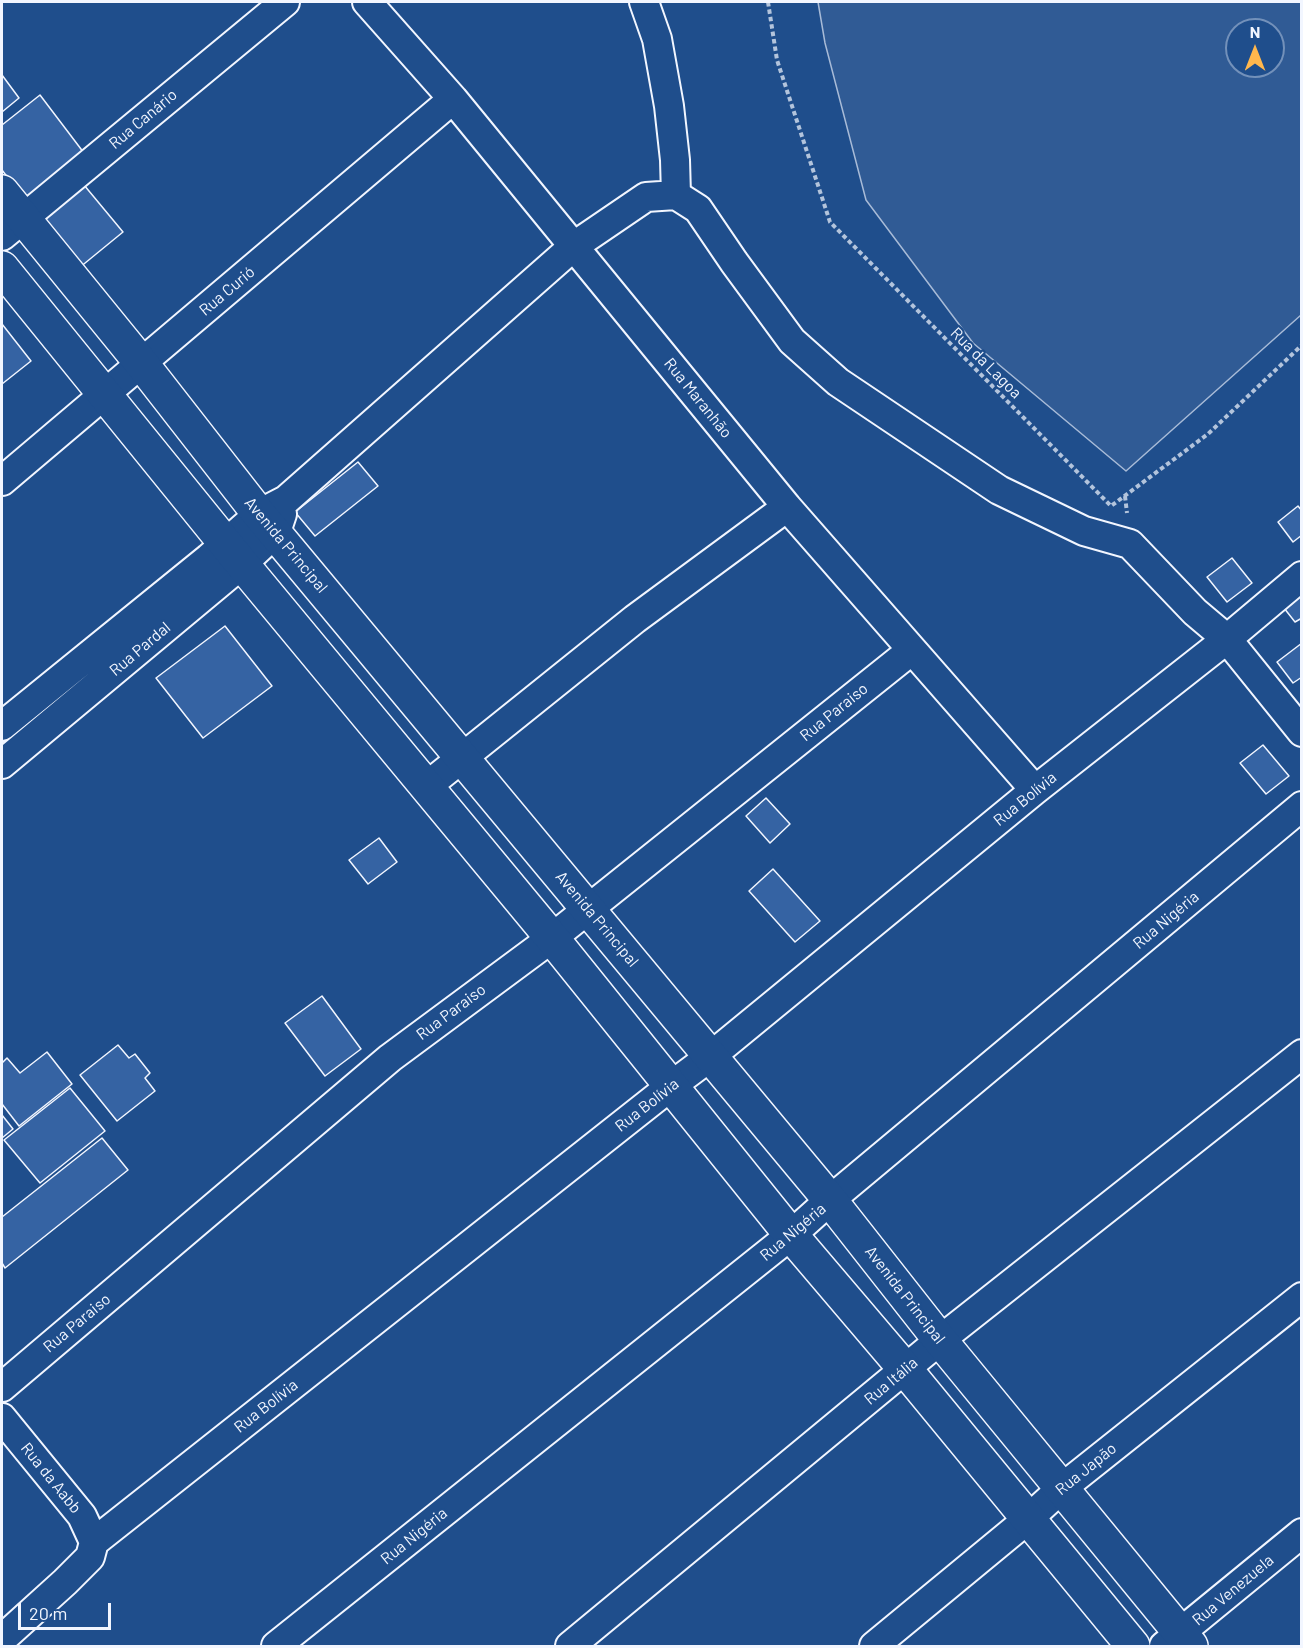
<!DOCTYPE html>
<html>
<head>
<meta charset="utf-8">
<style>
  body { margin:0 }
  #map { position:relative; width:1303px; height:1648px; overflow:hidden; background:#1f4e8c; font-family:Barlow,sans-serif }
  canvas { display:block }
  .frame { position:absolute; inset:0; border:3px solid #f2f6ff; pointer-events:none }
  .north { position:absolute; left:1225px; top:18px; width:60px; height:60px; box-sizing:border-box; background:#1f4e8c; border:2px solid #7391ba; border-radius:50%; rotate:0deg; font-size:16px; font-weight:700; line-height:24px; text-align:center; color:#f2f6ff }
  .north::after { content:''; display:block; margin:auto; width:21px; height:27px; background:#ffb74d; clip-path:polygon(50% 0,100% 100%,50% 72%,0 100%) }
  .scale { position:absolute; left:18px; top:1603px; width:93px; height:27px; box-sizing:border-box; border:3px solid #f2f6ff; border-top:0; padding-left:8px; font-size:18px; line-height:21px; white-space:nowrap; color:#f2f6ff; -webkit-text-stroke:4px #1f4e8c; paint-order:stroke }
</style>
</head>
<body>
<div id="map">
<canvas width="1303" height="1648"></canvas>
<div class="frame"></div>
<div class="north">N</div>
<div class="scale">20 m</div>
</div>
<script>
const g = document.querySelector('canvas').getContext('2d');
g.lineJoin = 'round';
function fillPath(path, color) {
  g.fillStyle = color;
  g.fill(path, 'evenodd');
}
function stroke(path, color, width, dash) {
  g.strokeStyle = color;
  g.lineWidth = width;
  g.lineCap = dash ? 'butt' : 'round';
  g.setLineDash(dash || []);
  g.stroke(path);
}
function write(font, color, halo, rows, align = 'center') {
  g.font = font + ' Barlow,sans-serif';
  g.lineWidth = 4.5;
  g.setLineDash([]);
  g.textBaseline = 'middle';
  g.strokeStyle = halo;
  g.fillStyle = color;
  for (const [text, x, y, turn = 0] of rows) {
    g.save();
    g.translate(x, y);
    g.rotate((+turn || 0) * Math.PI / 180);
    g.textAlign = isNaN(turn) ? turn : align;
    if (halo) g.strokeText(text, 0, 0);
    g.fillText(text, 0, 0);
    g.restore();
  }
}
const built = new Path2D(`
  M818 2H1301V315L1126 471 973 343 866 200 825 43ZM1237 30H1273V66H1237Z`);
const building = new Path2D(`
  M2 75 19 98 2 112Z
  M40 95 84 153 24 199 2 170V125Z
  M84 185 123 232 79 268 41 222Z
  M2 324 31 361 2 384Z
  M358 462 378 486 315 536 295 512Z
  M1298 506 1302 511V535L1293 542 1278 522Z
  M1232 558 1252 583 1227 602 1207 577Z
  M1302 595V618L1295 622 1284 608Z
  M225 626 272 686 203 738 156 678Z
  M1302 643V677L1293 683 1277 662Z
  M1263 745 1289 776 1266 794 1240 763Z
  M766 798 790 824 770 843 746 816Z
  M379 838 397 862 368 884 349 860Z
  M773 869 820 921 795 942 749 891Z
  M322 996 361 1049 325 1076 285 1023Z
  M118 1045 129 1058 135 1054 150 1073 145 1078 155 1091 117 1121 80 1075Z
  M47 1052 72 1084 19 1126 2 1104V1063L7 1058 20 1073Z
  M70 1088 105 1131 40 1183 4 1140Z
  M2 1115 13 1129 2 1138Z
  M102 1138 128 1170 5 1268 2 1263V1217Z`);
const path = new Path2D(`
  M768 2 777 60 830 222 1111 506 1208 434 1302 345
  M1125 496 1127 513`);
const minor = new Path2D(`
  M367 2 453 99 787 507 1035 790
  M644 2 657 39 669 106 675 160 676 195
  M2 236 285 2
  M2 481 453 99
  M2 726 209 558 259 514 286 500 574 246 646 197 676 195 698 209 734 262 792 341 838 382 999 490 1084 531 1130 544 1195 612 1227 639 1302 732
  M2 764 242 564 276 532 282 514
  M427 786 635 619 787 507
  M2 1387 390 1058 552 938 912 650
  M2 1418 82 1516 94 1542
  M2 1639 65 1582 90 1557 94 1542 671 1086 711 1056 1035 790 1227 639 1302 576
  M276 1646 791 1235 830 1200 1302 806
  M570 1646 940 1340 1302 1054
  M874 1646 1028 1519 1062 1488 1302 1297
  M1164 1646 1302 1533`);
const tertiary = new Path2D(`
  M2 192 142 364 259 514 830 1200 940 1340 1191 1646
  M2 268 242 564 552 938 791 1235 905 1369 1133 1646`);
const streetNames = [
  ["Rua Canário",143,119,-40],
  ["Rua Curió",227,291,-40],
  ["Rua da Lagoa",986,363,45],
  ["Rua Maranhão",698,398,51],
  ["Avenida Principal",286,545,50],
  ["Rua Pardal",140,649,-40],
  ["Rua Paraiso",834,712,-39],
  ["Rua Bolívia",1025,799,-39],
  ["Avenida Principal",597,919,50],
  ["Rua Nigéria",1166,920,-40],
  ["Rua Paraiso",451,1012,-37],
  ["Rua Bolívia",647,1105,-38],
  ["Rua Nigéria",793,1232,-40],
  ["Avenida Principal",905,1295,52],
  ["Rua Paraiso",77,1323,-40],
  ["Rua Itália",891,1381,-40],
  ["Rua Bolívia",266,1406,-38],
  ["Rua Japão",1086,1469,-39],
  ["Rua da Aabb",51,1478,51],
  ["Rua Nigéria",414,1536,-39],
  ["Rua Venezuela",1233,1590,-40]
];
fillPath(built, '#305b95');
stroke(built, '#a8bbd7', 1.5);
fillPath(building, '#3563a3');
stroke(building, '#f2f6ff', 1.5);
stroke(minor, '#f2f6ff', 32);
stroke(tertiary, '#f2f6ff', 36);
stroke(path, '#b3c4dc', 4, [4.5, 3]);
stroke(minor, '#1f4e8c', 28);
stroke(tertiary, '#1f4e8c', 33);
write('16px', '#f2f6ff', '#1f4e8c', streetNames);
</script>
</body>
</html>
